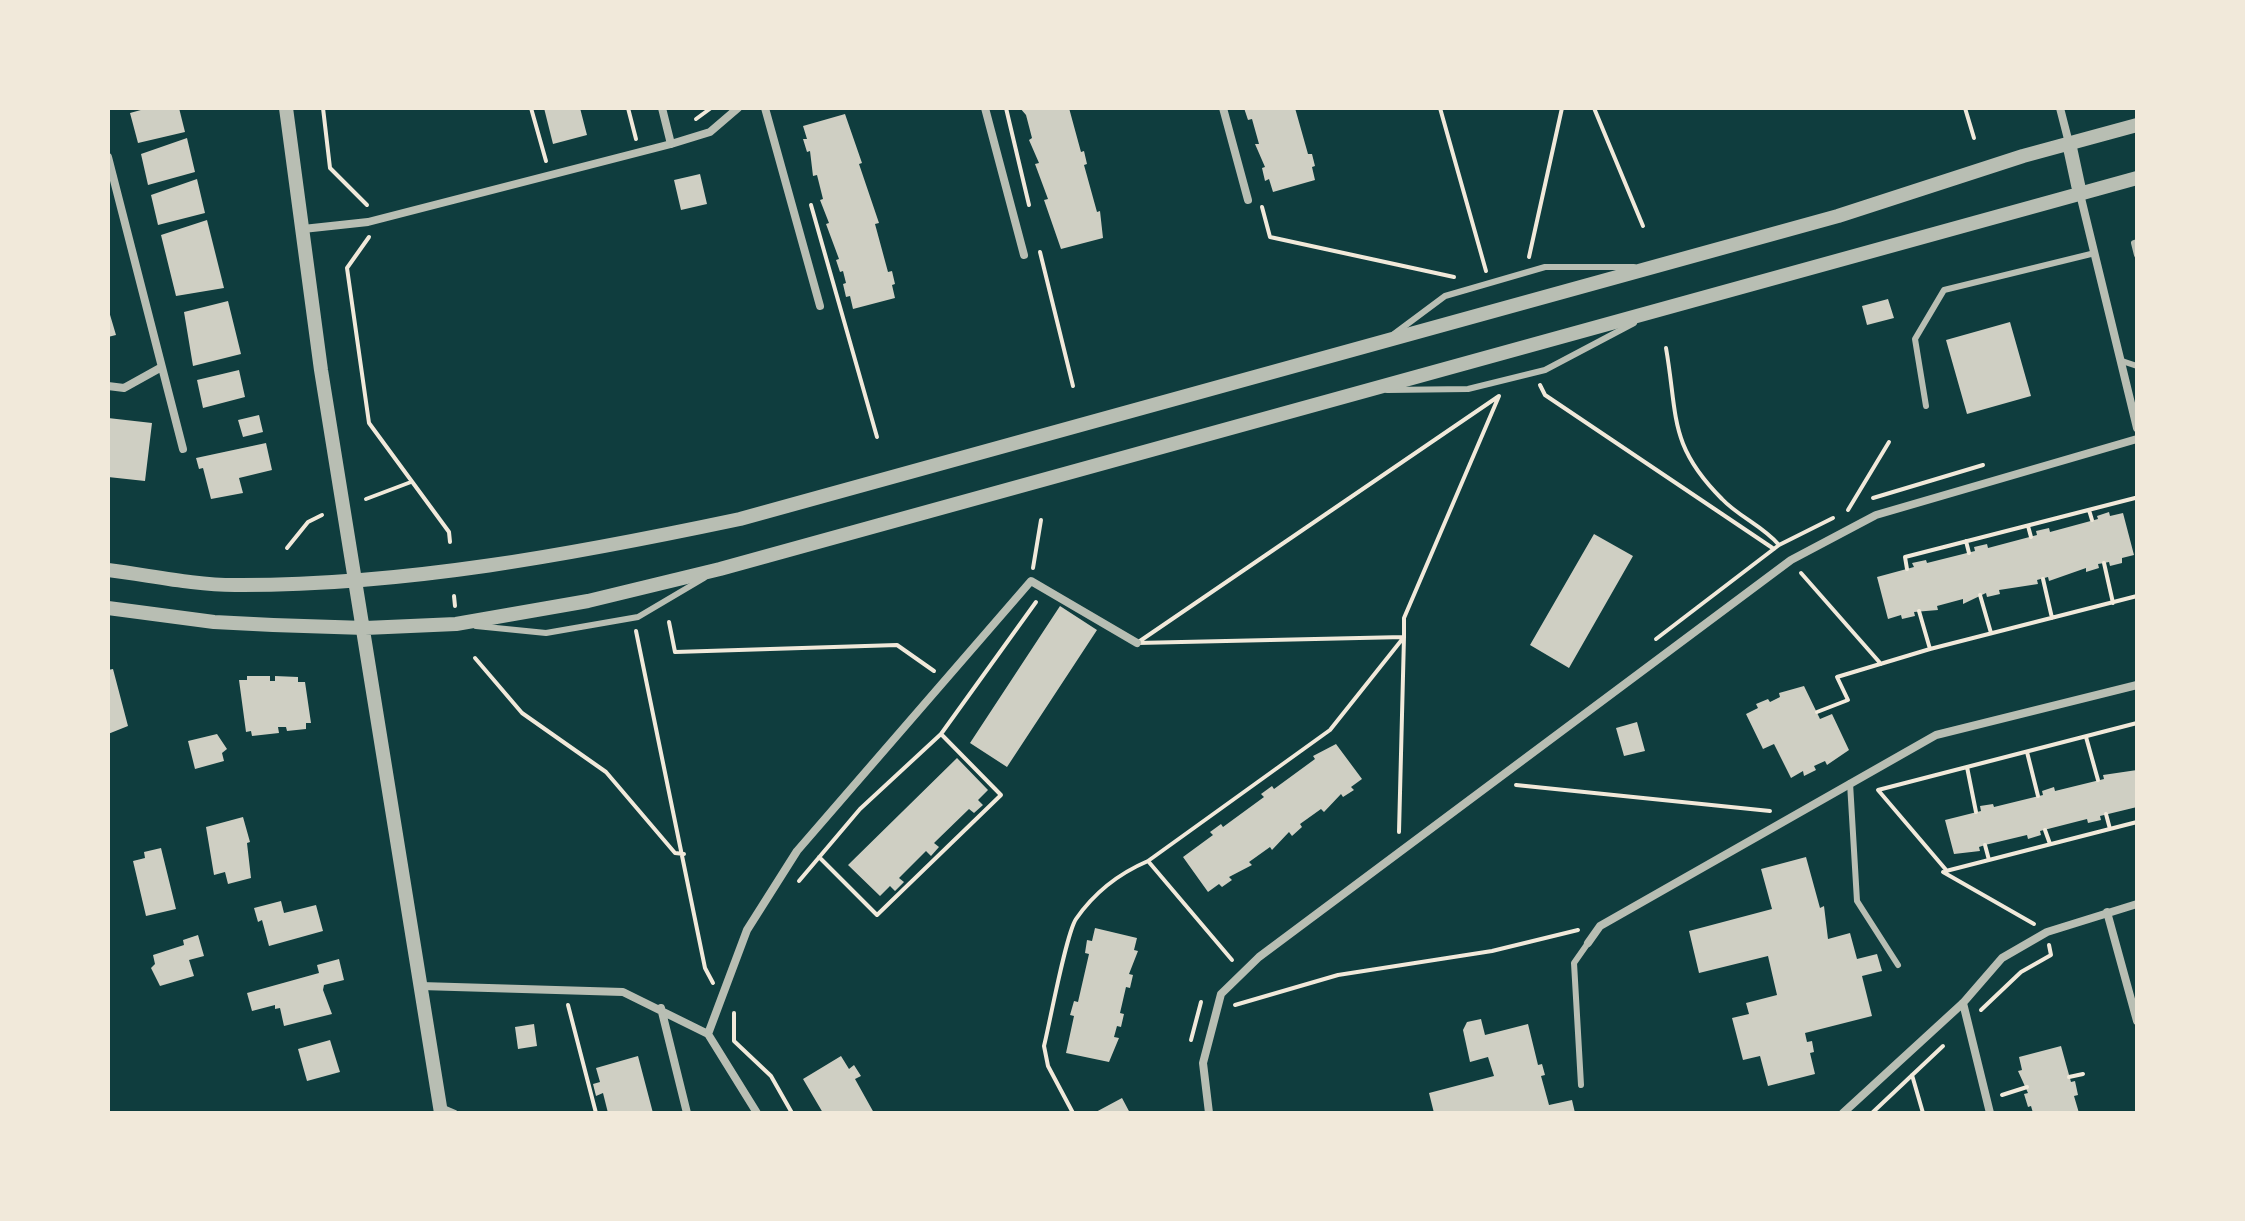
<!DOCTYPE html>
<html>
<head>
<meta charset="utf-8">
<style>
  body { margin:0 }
  #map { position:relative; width:2245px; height:1221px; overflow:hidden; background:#0f3d3e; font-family:Cabin,sans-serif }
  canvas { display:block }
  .frame { position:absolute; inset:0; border:110px solid #f1e9da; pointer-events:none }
</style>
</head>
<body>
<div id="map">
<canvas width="2245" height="1221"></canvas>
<div class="frame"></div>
</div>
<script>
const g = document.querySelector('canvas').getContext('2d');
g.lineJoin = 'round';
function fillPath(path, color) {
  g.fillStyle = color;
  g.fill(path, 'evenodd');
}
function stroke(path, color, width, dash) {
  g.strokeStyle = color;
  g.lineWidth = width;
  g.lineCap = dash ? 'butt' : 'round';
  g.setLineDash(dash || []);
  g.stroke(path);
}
const building = new Path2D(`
  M148 108H179L185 132 138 143 130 113Z
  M544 108H580L587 135 553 144Z
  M1020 108H1069L1081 152 1084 151 1087 164 1084 165 1097 212 1100 211 1103 238 1061 249 1044 200 1048 199 1035 164 1039 163 1029 140 1032 138 1026 115Z
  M1244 108H1295L1308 154H1312L1315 166 1312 167 1315 180 1273 192 1269 179 1265 181 1262 168 1265 167 1255 144H1259L1252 119 1248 120Z
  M845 114 862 163 859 164 879 223 875 224 888 272 892 271 895 284 892 285 895 298 853 309 850 296 846 297 843 284 846 283 843 271 840 272 836 260 839 259 826 224 829 223 820 200 823 199 817 175 813 176 810 151 807 152 803 139H807L803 126Z
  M187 138 195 172 148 185 141 154Z
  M700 174 707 204 681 210 674 180Z
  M197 179 205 213 158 225 151 195Z
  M207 220 224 288 176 296 161 235Z
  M1888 299 1894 318 1867 325 1862 306Z
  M228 301 241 354 193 366 184 312Z
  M108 308 116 335 108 337Z
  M2010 322 2031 396 1967 414 1946 340Z
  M239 370 245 397 203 408 197 380Z
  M259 415 263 432 243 437 238 420Z
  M108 418 152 423 145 481 108 477Z
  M266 443 272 470 239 478 243 493 211 499 203 468 199 469 196 458Z
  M2109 512 2110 516 2123 513 2134 555 2122 558V563L2110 566 2109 562 2104 563 2098 564 2099 568 2086 572V568L2049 581 2048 577 2037 580 2038 584 1999 590 2000 594 1987 597 1986 593 1963 604V599L1937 606 1938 610 1914 612 1915 616 1902 619 1901 615 1888 619 1877 577 1914 567 1912 563 1926 560 1927 563 1975 551 1974 547 1987 544 1988 548 2037 535 2036 531 2049 528 2050 532 2098 519 2097 516Z
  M1594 534 1633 556 1569 668 1530 645Z
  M1060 606 1097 630 1007 767 970 743Z
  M113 669 128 726 108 734V670Z
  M247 676H270V681H275V676L298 677V682H305L311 723H306V729L287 731 286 727H278L279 733 252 736 251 731 246 732 239 680H247Z
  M1804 686 1820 719 1832 714 1849 750 1827 765 1825 761 1814 766 1816 770 1804 776 1803 771 1791 778 1774 744 1763 749 1746 714 1758 708 1756 704 1768 699 1770 702 1780 697 1779 693Z
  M1637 722 1645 751 1624 756 1616 728Z
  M217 734 227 749 222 753 224 761 195 769 188 741Z
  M1336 744 1362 779 1351 787 1354 790 1343 797 1341 794 1324 812 1321 809 1300 824 1302 827 1292 836 1289 832 1272 850 1270 847 1249 862 1252 865 1229 877 1232 880 1222 887 1219 884 1208 892 1183 857 1213 835 1210 832 1221 824 1223 827 1264 797 1261 794 1272 786 1274 789 1315 759 1313 756Z
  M957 758 988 790 978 800 983 805 974 813 969 809 934 843 939 847 931 856 926 851 899 878 904 882 895 891 890 886 880 896 848 865Z
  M2137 770V807L2100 816 2101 820 2088 823 2087 819 2040 831 2041 835 2028 839 2027 835 1985 845 1979 847 1980 851 1954 854 1945 820 1981 811 1980 806 1993 804 1994 807 2043 795 2042 791 2054 787 2055 791 2104 779 2103 775Z
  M243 817 250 842 247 843 251 878 228 884 225 872 214 875 206 827Z
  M161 848 176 909 146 916 133 861 145 858 144 852Z
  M1806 857 1820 908 1824 906 1828 939 1850 933 1857 959 1877 954 1882 971 1862 976 1872 1016 1805 1033 1807 1042 1812 1041 1814 1052 1810 1053 1815 1074 1768 1086 1760 1056 1743 1060 1732 1018 1749 1014 1746 1003 1777 995 1768 956 1699 973 1689 931 1772 909 1761 869Z
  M281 901 284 913 316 905 323 931 269 946 262 920 258 922 254 908Z
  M1095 928 1137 938 1134 950 1138 951 1129 974 1133 975 1130 988 1126 987 1120 1013 1124 1014 1121 1027 1117 1026 1114 1037 1119 1038 1109 1062 1066 1053 1074 1016 1070 1015 1074 1001 1078 1002 1089 954 1085 953 1087 940 1092 941Z
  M198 935 204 956 189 960 194 976 160 986 151 968 155 964 153 955 184 945 183 940Z
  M339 959 344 980 324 985 323 990 332 1014 284 1026 280 1008 275 1009V1005L252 1011 247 993 319 973 317 965Z
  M1481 1019 1485 1035 1528 1024 1538 1065 1542 1064 1545 1075 1541 1076 1549 1105 1572 1100 1575 1113H1434L1429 1093 1494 1076 1488 1057 1470 1062 1463 1030 1467 1022Z
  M534 1024 537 1046 518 1049 515 1027Z
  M330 1040 340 1072 307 1081 298 1049Z
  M2061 1046 2071 1082 2075 1081 2078 1095 2074 1096 2079 1113H2033L2031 1106 2028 1107 2024 1094 2028 1093 2018 1071 2022 1070 2019 1057Z
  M638 1056 653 1113H608L603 1093 596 1096 593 1084 600 1082 596 1068Z
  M841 1056 849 1069 854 1065 861 1076 855 1079 874 1113H823L803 1079Z
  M1122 1098 1130 1113H1094Z`);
const path = new Path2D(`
  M323 108 330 168 367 205
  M531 108 546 161
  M628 108 636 139
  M1006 108 1029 205
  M1440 108 1486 271
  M1594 108 1643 226
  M1965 108 1974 138
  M696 119 711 108
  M811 205 877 437
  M1262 207 1270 237 1454 277
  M369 237 347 268 369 423 449 532 450 542
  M1040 252 1073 386
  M1529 257 1562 108
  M1666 348C1678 416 1668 445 1722 499 1739 517 1763 526 1779 545
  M1540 385 1545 395 1774 549
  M1499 396 1404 618V637L1137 643Z
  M1873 498 1983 465
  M366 499 411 482
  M1848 510 1889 442
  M2089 510 2092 520
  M2028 526 2031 537
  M1966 541 1969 553
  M287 548 308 522 322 515
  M2104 563 2113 603
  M1033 568 1041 520
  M1907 569 1905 557 2135 498
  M1801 573 1881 664
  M2043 579 2052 618
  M1980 595 1991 633
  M454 596 455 606
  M1919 611 1930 649
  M669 622 675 652 897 645 934 671
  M636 631 705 968 713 983
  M1656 639 1779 545 1833 518
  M475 658 522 713 606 772 675 853 684 854
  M1817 712 1848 700 1837 677 1930 649 2137 596
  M2086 737 2098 780
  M2027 752 2038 796
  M1967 767 1976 812
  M1516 785 1770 811
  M2106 814 2110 829
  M2045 830 2050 844
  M1985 845 1989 860
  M819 857 877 915 1001 795 941 734
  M1148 861 1330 730 1404 637 1399 832
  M1946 871 2137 822
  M1947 871 1878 790 2137 723
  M1943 872 2034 924
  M799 881 860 809 941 734 1036 602
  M568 1005 596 1113
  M1235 1005 1338 975 1492 951 1578 930
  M1981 1010 2021 972 2051 955 2049 945
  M734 1013V1041L771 1076 792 1113
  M1191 1040 1201 1002
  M1912 1075 1923 1113
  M2069 1077 2083 1074
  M2002 1095 2027 1087
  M1073 1113 1048 1066 1044 1046C1050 1022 1066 934 1076 919 1094 893 1120 873 1148 861L1232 960
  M1872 1113 1943 1046`);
const service = new Path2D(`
  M2137 242 2134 243 2137 255
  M1394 334 1445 296 1545 267H1634
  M2122 361 2137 366
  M1387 390 1468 389 1545 370 1634 323
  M1926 406 1915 339 1944 290 2095 253
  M476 626 546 633 638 617 704 578
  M1850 783 1857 901 1898 965
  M1581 1085 1574 963 1588 943
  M441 1107 455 1113`);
const minor = new Path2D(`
  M662 108 671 144
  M765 108 820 306
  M985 108 1024 255
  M1223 108 1248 200
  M2060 108 2069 143
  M108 157 183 449
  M2080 194 2137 428
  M303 229 368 222 671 144 710 132 738 108
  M108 386 124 388 160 368
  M2107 912 2137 1021
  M1588 943 1600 926 1936 735 2137 685
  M421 986 623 992 708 1034 757 1113
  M1963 1003 1990 1113
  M661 1008 687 1113
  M708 1034 747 930 797 851 1031 581 1137 643
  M1209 1113 1203 1063 1221 994 1259 957 1791 560 1876 515 2137 439
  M1843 1113 1963 1003 2002 958 2047 932 2137 904`);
const tertiary = new Path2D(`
  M286 108 321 370 441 1113
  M2069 143 2080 194
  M108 570C149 575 193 585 235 585 404 586 574 554 740 519L1838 216 2023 156 2137 125
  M108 608 214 622 273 625 365 628 456 624 588 601 720 569 2137 178`);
fillPath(building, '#cfcfc3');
stroke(path, '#f1e9da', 4);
stroke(service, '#b8beb3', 6);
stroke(minor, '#b8beb3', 8);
stroke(tertiary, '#b8beb3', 14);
</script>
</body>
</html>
